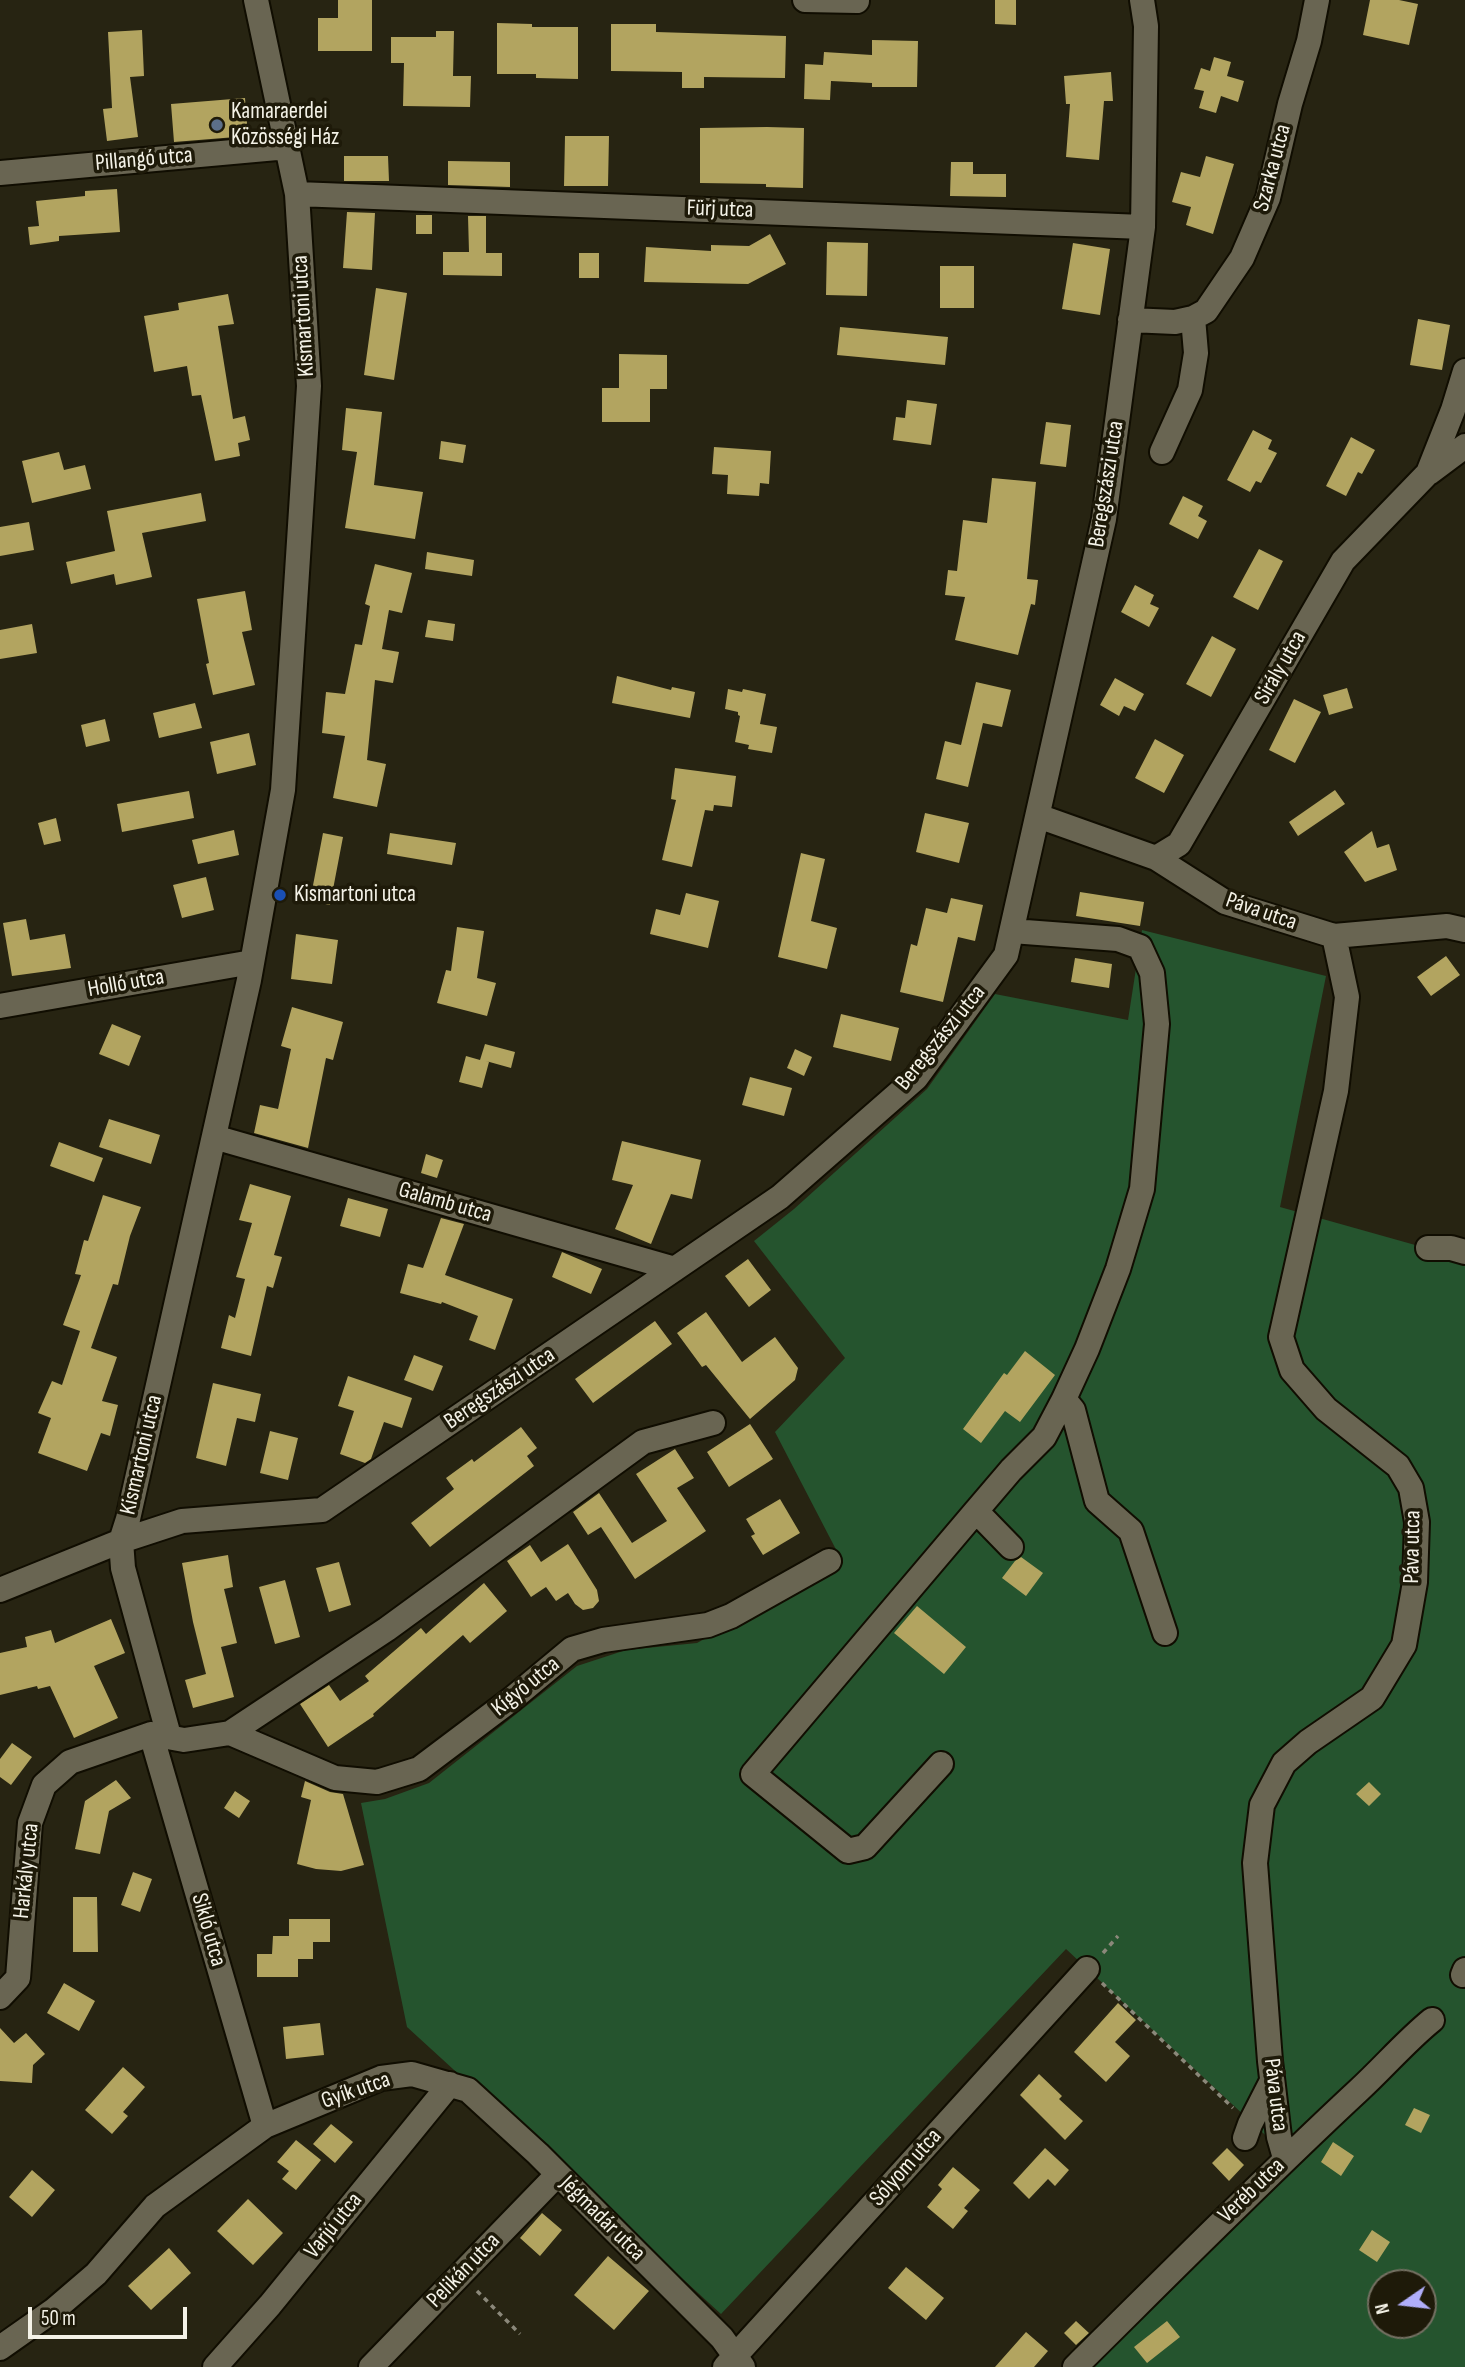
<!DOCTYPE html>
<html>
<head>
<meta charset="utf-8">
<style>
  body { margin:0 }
  #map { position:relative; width:1465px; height:2367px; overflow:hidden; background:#272412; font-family:"Sofia Sans Condensed",sans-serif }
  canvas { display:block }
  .north { position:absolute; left:1367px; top:2269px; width:70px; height:70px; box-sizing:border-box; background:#1e1a09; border:2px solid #747062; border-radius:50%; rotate:256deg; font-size:19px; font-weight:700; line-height:28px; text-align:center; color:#f4f2e7 }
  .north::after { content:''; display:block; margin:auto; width:24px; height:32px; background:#b0aefa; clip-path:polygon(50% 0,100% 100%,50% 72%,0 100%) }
  .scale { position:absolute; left:28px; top:2307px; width:159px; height:32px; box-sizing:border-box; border:4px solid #f4f2e7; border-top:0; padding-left:9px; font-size:21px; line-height:24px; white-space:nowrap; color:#f4f2e7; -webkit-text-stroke:5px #1e1a09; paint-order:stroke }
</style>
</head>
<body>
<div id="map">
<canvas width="1465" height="2367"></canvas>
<div class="north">N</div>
<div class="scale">50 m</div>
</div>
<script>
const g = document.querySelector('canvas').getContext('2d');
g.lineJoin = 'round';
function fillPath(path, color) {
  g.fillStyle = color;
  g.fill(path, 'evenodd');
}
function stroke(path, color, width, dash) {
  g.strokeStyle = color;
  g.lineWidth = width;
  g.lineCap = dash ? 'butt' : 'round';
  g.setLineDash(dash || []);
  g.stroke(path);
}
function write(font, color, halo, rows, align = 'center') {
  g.font = font + ' "Sofia Sans Condensed",sans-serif';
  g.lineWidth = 7;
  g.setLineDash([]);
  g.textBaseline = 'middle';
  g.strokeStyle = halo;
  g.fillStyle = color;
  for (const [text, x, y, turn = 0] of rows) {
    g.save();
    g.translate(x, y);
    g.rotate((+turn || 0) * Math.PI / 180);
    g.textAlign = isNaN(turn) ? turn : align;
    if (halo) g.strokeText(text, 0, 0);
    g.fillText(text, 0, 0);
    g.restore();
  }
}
const green = new Path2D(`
  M1142 930 1326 976 1280 1207 1465 1259V2367H1088L1293 2161 1066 1949 721 2314 407 2027 361 1803 385 1799 429 1783 577 1666 626 1650 697 1643 843 1563 775 1432 845 1358 754 1241 794 1209 927 1089 995 994 1128 1020ZM1381 2283H1423V2325H1381Z`);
const building = new Path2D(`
  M338 0H372V51H318V18H338Z
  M995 0H1016V25L995 24Z
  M1370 0H1399L1418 4 1409 45 1363 35Z
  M497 23 532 24V27H578V79L536 78V74H497Z
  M611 24H656V32L786 36 785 78 704 77V88H682V72L611 71Z
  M142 30 144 76 130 77 138 137 107 141 103 109 112 108 108 32Z
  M436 31H454L453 76H471L470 107 403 106 404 63H391V37H436Z
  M872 40 918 41 917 87H872V83L831 81 830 100 804 99 805 64 823 65 824 52 872 55Z
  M1214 57 1231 62 1227 76 1244 81 1238 102 1221 96 1216 113 1199 108 1204 91 1194 89 1201 68 1210 71Z
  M1111 72 1113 101H1104L1099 160 1066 157 1070 104H1066L1064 76Z
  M245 98 248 136 174 142 171 104Z
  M767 127 804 128 803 188 766 187V184L700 183V128Z
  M565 136H609L608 186H564Z
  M344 156H388L389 181H344Z
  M1206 156 1234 164 1213 234 1186 225 1191 207 1172 202 1181 172 1200 177Z
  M448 161 510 162V187L448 185Z
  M951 162H973V174H1006V197L950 196Z
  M117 189 120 232 59 236V241L30 245 28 227 39 226 36 201 85 196V191Z
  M347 212 375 213 372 270 343 268Z
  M416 215H432V234H416Z
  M468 216H486V253H502V276L443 275V252H469Z
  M770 234 786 264 748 284 644 282 646 247 711 251V245L749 246Z
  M827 242 868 243 867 296 826 295Z
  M1073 243 1110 249 1100 315 1062 309Z
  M579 253H599V278H579Z
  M940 266H974V308H940Z
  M376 288 407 293 394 380 364 375Z
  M228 294 234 324 218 326 233 419 245 416 250 440 238 443 240 456 215 461 201 395 192 396 187 366 154 372 144 316 179 310 178 303Z
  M1418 319 1450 325 1442 370 1410 365Z
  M840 327 948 337 945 365 837 355Z
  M619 354 667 355V389H650V422H602V388H619Z
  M907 400 937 404 931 445 893 440 896 417 905 418Z
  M346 408 382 412 374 485 423 492 415 539 345 528 357 452 342 450Z
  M1046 422 1071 425 1066 467 1040 464Z
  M1253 430 1272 440 1268 449 1277 453 1261 483 1256 481 1250 492 1227 480Z
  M1351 437 1375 450 1362 474 1358 472 1346 496 1326 486Z
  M441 441 466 445 463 463 439 459Z
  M714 447 771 451 769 484 760 483 759 496 727 494 728 475 712 474Z
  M59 452 64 470 85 465 91 489 32 503 22 461Z
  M992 478 1036 482 1027 579 1038 580 1035 605 1031 604 1018 655 955 640 965 597 945 595 948 570 957 571 963 520 987 523Z
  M201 493 206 521 142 533 152 577 116 585 114 574 71 584 66 562 115 551 107 511Z
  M1183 496 1203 506 1198 516 1207 521 1198 539 1169 524Z
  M29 522 34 550 0 556V527Z
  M1259 549 1283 561 1258 610 1233 597Z
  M427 552 474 560 472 576 425 569Z
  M375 564 412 573 402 613 389 610 382 649 399 652 393 683 375 680 367 760 386 764 377 807 333 798 345 736 322 733 326 692 345 694 355 644 362 645 370 606 365 604Z
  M1135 585 1154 595 1150 604 1159 608 1149 627 1121 612Z
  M245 591 252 630 242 632 255 685 213 695 206 664 209 663 197 599Z
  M428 620 455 624 453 641 425 637Z
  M32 624 37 653 0 659V630Z
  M1212 636 1236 649 1211 697 1186 684Z
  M617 676 671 690 672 687 695 692 690 718 612 703Z
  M1115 678 1144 694 1135 711 1124 706 1119 716 1100 705Z
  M976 682 1011 690 1002 727 983 723 968 787 936 779 945 741 961 745Z
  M1347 688 1353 708 1329 715 1323 695Z
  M728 689 742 692 743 689 766 694 760 724 777 727 772 753 748 749 749 745 735 742 740 716 738 715V712L725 709Z
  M1294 699 1321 712 1295 763 1269 750Z
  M195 703 202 728 159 738 153 713Z
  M105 719 110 741 86 747 81 725Z
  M249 733 256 765 217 774 210 742Z
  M1155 739 1184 755 1164 793 1135 778Z
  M675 768 736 776 732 807 714 805 713 811 705 810 692 867 662 860 676 800 671 799Z
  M1335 790 1345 804 1298 836 1289 822Z
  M189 791 194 818 122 832 117 804Z
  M925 813 969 823 959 863 916 852Z
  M56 818 61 841 44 845 38 823Z
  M234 830 239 855 198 864 192 840Z
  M1372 831 1377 848 1389 844 1397 870 1365 882 1344 852Z
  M323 833 343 837 330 905 310 901Z
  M390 833 456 843 452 865 387 854Z
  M801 853 825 859 811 921 837 928 827 969 778 957Z
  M206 877 214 910 182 918 173 885Z
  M1080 892 1144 902 1140 926 1076 916Z
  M686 893 719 901 708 948 650 934 656 909 680 915Z
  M951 898 983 905 975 941 958 937 943 1002 900 992 911 944 917 946 926 908 947 913Z
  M26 919 30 940 65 934 71 968 12 976 3 923Z
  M457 927 484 931 477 978 496 983 487 1016 437 1003 446 970 451 971Z
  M296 934 338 940 332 984 291 979Z
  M1446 956 1460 975 1431 996 1417 977Z
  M1075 958 1112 964 1109 988 1071 982Z
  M292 1007 343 1022 333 1060 326 1058 308 1148 254 1133 260 1105 278 1109 291 1049 281 1046Z
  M841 1014 899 1028 891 1061 833 1047Z
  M112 1024 141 1036 129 1066 99 1054Z
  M485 1044 515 1052 511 1068 486 1061 489 1062 482 1088 459 1082 466 1056 480 1060Z
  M795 1049 812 1057 804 1076 787 1068Z
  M750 1077 792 1088 784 1116 742 1105Z
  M109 1119 160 1135 151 1164 99 1147Z
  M622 1141 701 1160 692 1199 671 1194 651 1244 615 1229 633 1185 612 1180Z
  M59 1142 103 1158 94 1182 50 1166Z
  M426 1154 443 1160 437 1178 421 1173Z
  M250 1184 291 1196 274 1255 282 1257 273 1288 267 1286 251 1356 221 1348 229 1315 235 1318 245 1279 236 1277 252 1223 239 1220Z
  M103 1195 141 1207 130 1236 118 1285 113 1284 91 1348 117 1357 102 1401 118 1405 110 1436 101 1433 87 1471 38 1453 51 1418 38 1413 52 1381 62 1385 80 1331 63 1325 81 1275 75 1274 84 1240 88 1241Z
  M348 1198 388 1209 380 1237 340 1226Z
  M441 1218 464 1224 445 1275 513 1299 495 1350 469 1340 478 1316 442 1302 441 1304 400 1293 408 1264 423 1268Z
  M562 1252 602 1269 591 1294 552 1277Z
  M748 1259 771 1290 749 1307 725 1276Z
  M706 1312 742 1362 775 1337 798 1368 795 1380 750 1419 706 1365 702 1367 677 1333Z
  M655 1321 672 1344 593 1403 575 1379Z
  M1025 1351 1055 1375 1020 1422 1005 1411 981 1443 963 1429 1004 1373 1007 1375Z
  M414 1355 443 1366 433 1391 404 1380Z
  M348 1376 412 1398 402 1428 384 1422 371 1459 365 1463 340 1454 354 1411 338 1406Z
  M213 1383 261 1394 255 1422 237 1418 226 1466 196 1458Z
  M750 1424 773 1459 729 1487 707 1452Z
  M521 1427 537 1448 527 1456 534 1466 430 1547 411 1523 454 1489 446 1478 472 1459 474 1462Z
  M270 1431 298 1438 288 1480 260 1473Z
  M675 1449 694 1478 677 1488 706 1531 635 1579 601 1527 588 1535 573 1512 599 1493 632 1543 667 1521 636 1474Z
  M780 1499 800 1533 763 1555 751 1536 755 1534 746 1519Z
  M568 1544 597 1590 599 1601 593 1608 583 1610 575 1604 568 1593 556 1601 546 1587 531 1597 507 1561 530 1545 541 1562Z
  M228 1555 233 1587 224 1589 237 1643 221 1647 234 1697 193 1708 185 1680 206 1674 193 1622 182 1563Z
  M1021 1557 1043 1573 1026 1596 1002 1578 1015 1561Z
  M339 1562 351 1605 329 1612 316 1568Z
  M285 1580 300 1637 275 1644 259 1587Z
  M484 1583 507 1611 470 1643 463 1635 373 1714 374 1716 328 1747 300 1704 329 1685 340 1701 369 1681 365 1676 421 1628 426 1634Z
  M917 1606 966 1647 944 1674 894 1633Z
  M111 1619 125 1653 94 1666 118 1718 74 1738 50 1686 38 1689 37 1686 0 1695V1653L27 1647 25 1637 51 1630 55 1643Z
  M12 1743 32 1757 11 1785 0 1777V1759Z
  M116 1780 131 1798 109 1811 100 1854 75 1849 85 1801Z
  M305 1781 330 1792 343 1794 364 1865 341 1871 316 1869 297 1864 311 1800 301 1797Z
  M1369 1782 1381 1794 1369 1806 1356 1794Z
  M235 1791 250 1801 239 1818 224 1808Z
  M133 1872 152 1879 140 1912 121 1905Z
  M73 1897H97L98 1952H73Z
  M289 1919H330V1942H313V1959H298V1977H257V1954H272L273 1936H289Z
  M64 1983 95 2001 79 2031 47 2013Z
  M1118 2003 1136 2020 1115 2042 1130 2056 1106 2082 1074 2052Z
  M320 2023 324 2055 286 2059 283 2027Z
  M0 2028 14 2043 26 2033 45 2054 33 2065 32 2083 0 2081Z
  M123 2067 145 2087 123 2112 128 2116 112 2134 85 2110Z
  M1039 2074 1062 2096 1059 2099 1083 2121 1065 2140 1020 2095Z
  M1414 2108 1430 2115 1421 2133 1405 2125Z
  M331 2124 353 2142 335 2163 313 2144Z
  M296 2140 321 2160 296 2190 282 2179 289 2171 277 2162Z
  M1333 2142 1354 2156 1341 2176 1321 2162Z
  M1045 2148 1069 2170 1055 2186 1048 2179 1029 2199 1013 2183Z
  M1227 2148 1244 2165 1229 2181 1212 2163Z
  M953 2167 980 2190 964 2208 968 2211 953 2229 927 2207 942 2189 938 2185Z
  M32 2170 55 2190 32 2217 9 2197Z
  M248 2199 283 2233 253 2265 217 2231Z
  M542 2213 562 2230 540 2256 520 2238Z
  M1372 2230 1390 2242 1377 2262 1359 2250Z
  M169 2248 191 2273 151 2310 128 2286Z
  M608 2256 649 2291 614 2330 574 2295Z
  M906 2267 944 2298 926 2320 888 2288Z
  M1076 2321 1089 2333 1076 2345 1064 2333Z
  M1167 2321 1180 2337 1147 2363 1134 2347Z
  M1026 2332 1048 2351 1034 2367H995Z`);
const path = new Path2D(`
  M1103 1953 1118 1936
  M1102 1983 1233 2108
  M477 2291 520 2334`);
const minor = new Path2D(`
  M805 0 857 1
  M0 173 288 147
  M297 194 1143 227
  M1130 320 1175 322 1193 318 1206 311 1242 258 1268 198 1290 104 1309 41 1317 0
  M1162 452 1190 390 1196 353 1193 318
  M1429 473 1465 446
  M1038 816 1156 858 1179 844 1343 561 1428 473 1453 410 1465 371
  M1156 858 1225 902 1334 936 1447 926 1465 930
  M0 1006 252 962
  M214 1137 675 1269
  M1428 1248H1451L1465 1252
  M1064 1399 1073 1410 1097 1501 1131 1531 1165 1633
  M1011 1547 976 1511 1011 1470 1044 1437 1064 1399 1087 1349 1118 1269 1142 1189 1157 1024 1152 973 1140 947 1118 939 1012 931
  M0 1590 121 1541 182 1521 322 1510 780 1197 916 1078 1006 955 1104 519 1143 227 1146 26 1142 0
  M230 1733 387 1629 643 1442 713 1423
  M151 1734 265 2126
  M169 1736 123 1568 121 1541 128 1519 249 980 283 790 309 386 297 194 256 0
  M941 1764 865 1847 848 1851 753 1774 976 1511
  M1463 1975 1465 1970
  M0 1997 18 1978 30 1823 44 1785 70 1762 151 1734 184 1740 230 1733 335 1778 377 1782 419 1769 512 1699 572 1649 603 1640 708 1625 731 1616 829 1561
  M1245 2138 1250 2124 1272 2081
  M1285 2158 1279 2137 1270 2061 1255 1863 1262 1805 1284 1763 1308 1742 1372 1698 1404 1645 1415 1582 1417 1522 1411 1488 1398 1466 1326 1409 1292 1370 1281 1337 1336 1091 1347 997 1334 936
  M0 2348 54 2310 96 2274 155 2206 265 2126 381 2078 412 2074 468 2090 538 2154 722 2338 743 2367
  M215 2367 270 2305 450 2084
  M371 2367 557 2175
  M725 2367 1087 1969
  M1075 2367C1169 2274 1262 2180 1359 2090 1384 2067 1406 2041 1432 2020`);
const markers = [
  [217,125,7,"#5c6f8a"],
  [280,895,7,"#1a4fb4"]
];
const poiNames = [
  ["Kamaraerdei",231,112],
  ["Közösségi Ház",231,138],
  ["Kismartoni utca",294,895]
];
const streetNames = [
  ["Pillangó utca",144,160,-5],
  ["Szarka utca",1273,168,-75],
  ["Fürj utca",720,210,2],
  ["Kismartoni utca",304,316,-93],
  ["Beregszászi utca",1107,484,-81],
  ["Sirály utca",1281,668,-60],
  ["Páva utca",1261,912,19],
  ["Holló utca",126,984,-10],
  ["Beregszászi utca",941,1038,-51],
  ["Galamb utca",445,1203,16],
  ["Beregszászi utca",500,1389,-34],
  ["Kismartoni utca",142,1455,-77],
  ["Páva utca",1413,1547,-89],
  ["Kígyó utca",526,1687,-39],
  ["Harkály utca",27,1871,-84],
  ["Sikló utca",208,1930,74],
  ["Gyík utca",356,2091,-19],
  ["Páva utca",1275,2095,83],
  ["Sólyom utca",906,2168,-48],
  ["Veréb utca",1252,2191,-44],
  ["Jégmadár utca",602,2219,45],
  ["Varjú utca",334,2226,-51],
  ["Pelikán utca",464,2271,-46]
];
fillPath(green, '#25542e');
fillPath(building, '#b2a460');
stroke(minor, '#100d01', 28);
stroke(path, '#8b887a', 3.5, [5, 5]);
stroke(minor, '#696552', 24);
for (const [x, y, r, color] of markers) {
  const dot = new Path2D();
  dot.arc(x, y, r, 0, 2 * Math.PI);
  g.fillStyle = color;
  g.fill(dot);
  stroke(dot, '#1e1a09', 2.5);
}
write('23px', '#f4f2e7', '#1e1a09', poiNames, 'left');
write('23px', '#f4f2e7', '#1e1a09', streetNames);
</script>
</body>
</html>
